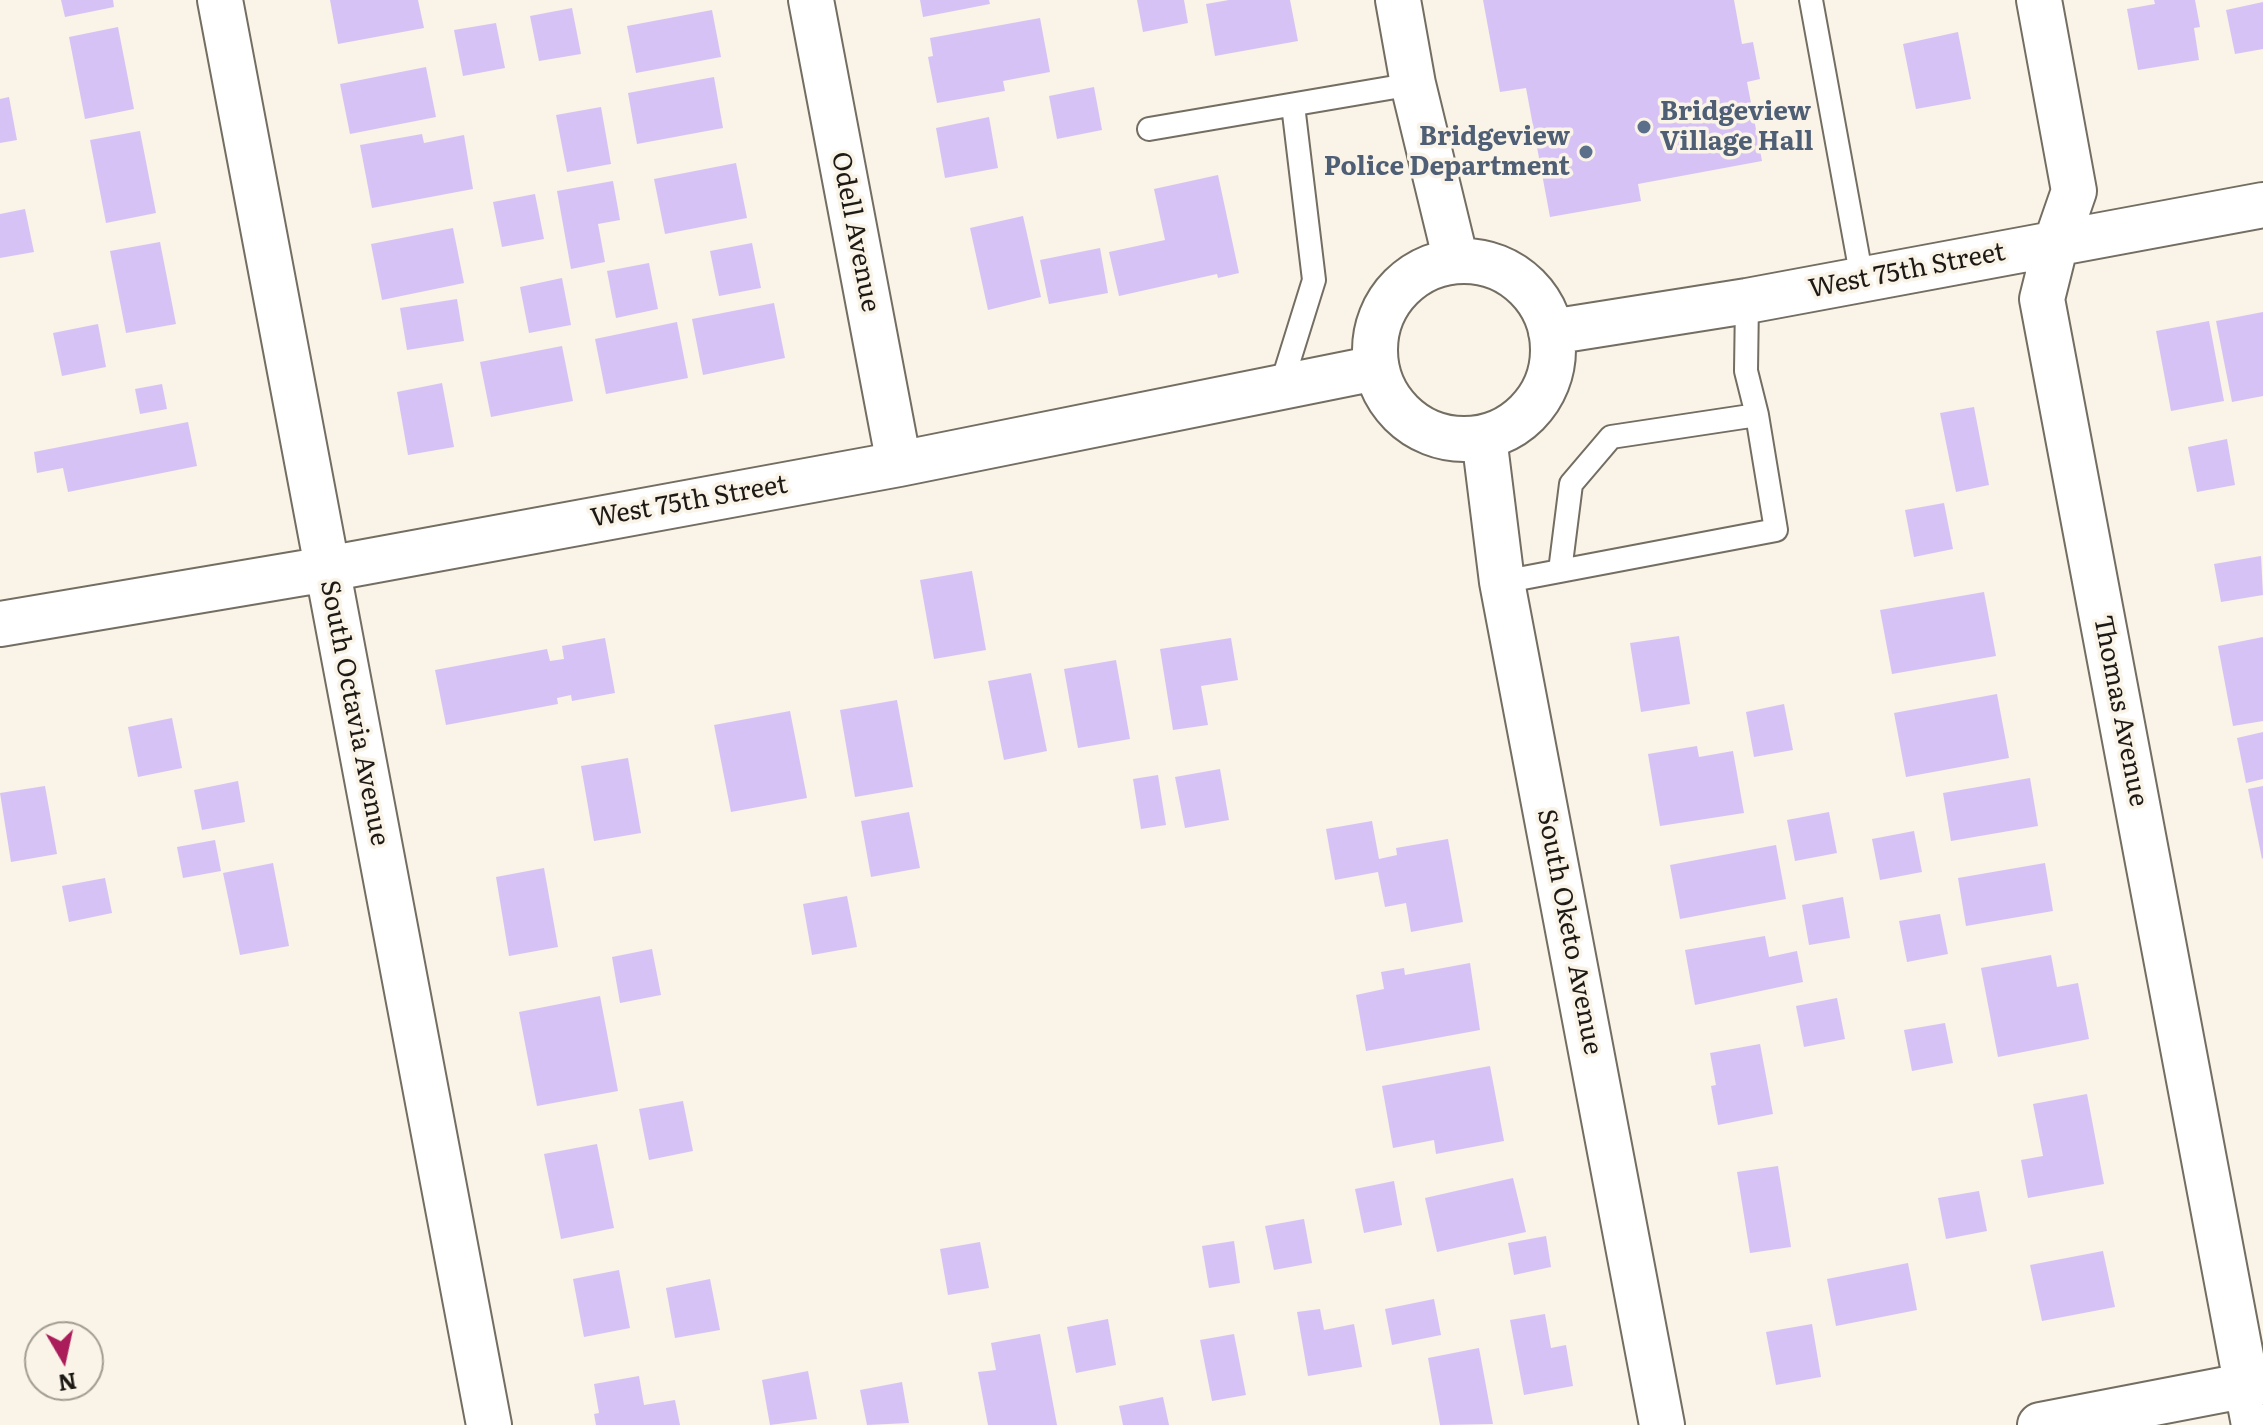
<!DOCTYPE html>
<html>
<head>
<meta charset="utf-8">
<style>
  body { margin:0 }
  #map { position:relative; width:2263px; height:1425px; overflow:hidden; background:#faf3e7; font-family:Literata,serif }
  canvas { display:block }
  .north { position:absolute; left:24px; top:1321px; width:80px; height:80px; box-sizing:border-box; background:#faf3e7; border:2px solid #a29c93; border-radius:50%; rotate:171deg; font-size:22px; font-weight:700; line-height:32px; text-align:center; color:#1d1a16 }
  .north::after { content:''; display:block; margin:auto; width:28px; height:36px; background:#aa1d5a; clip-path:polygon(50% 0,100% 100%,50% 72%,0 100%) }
</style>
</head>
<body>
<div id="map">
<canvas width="2263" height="1425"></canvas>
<div class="north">N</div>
</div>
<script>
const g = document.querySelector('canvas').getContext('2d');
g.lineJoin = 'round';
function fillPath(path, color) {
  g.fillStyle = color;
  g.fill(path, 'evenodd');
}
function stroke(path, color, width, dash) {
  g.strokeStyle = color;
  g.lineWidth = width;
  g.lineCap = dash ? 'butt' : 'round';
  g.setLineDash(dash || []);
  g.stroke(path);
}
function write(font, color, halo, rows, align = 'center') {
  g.font = font + ' Literata,serif';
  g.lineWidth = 7;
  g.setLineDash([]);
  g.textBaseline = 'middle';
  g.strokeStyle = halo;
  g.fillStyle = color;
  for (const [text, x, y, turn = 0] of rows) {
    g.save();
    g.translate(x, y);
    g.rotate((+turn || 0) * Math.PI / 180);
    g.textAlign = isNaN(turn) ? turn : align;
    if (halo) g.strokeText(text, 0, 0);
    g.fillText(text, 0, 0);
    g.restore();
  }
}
const building = new Path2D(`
  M61 0H113L114 7 65 17Z
  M330 0H418L424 28 338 44Z
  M920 0H989L990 4 923 17Z
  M1137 0H1184L1188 23 1143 32Z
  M1229 0H1290L1298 41 1215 56 1206 4Z
  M1483 0H1734L1742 44 1753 42 1760 79 1747 82 1762 161 1638 184 1641 201 1550 217 1526 88 1500 92Z
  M2154 0H2195L2200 27 2194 28 2199 60 2138 70 2127 9 2155 4Z
  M2263 2V49L2235 54 2226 10Z
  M572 8 581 54 539 61 530 16Z
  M712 10 721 57 636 73 627 26Z
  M1040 18 1050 72 1003 81 1005 91 937 103 928 57 933 56 930 38Z
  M496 23 505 68 463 76 454 30Z
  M118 27 134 109 85 119 69 37Z
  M1958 32 1971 99 1916 109 1903 44Z
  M426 67 436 117 350 134 340 84Z
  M714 77 723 128 637 144 628 93Z
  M1094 87 1102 130 1057 139 1049 96Z
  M9 97 17 140 0 143V99Z
  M601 107 611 164 567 172 556 115Z
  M989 117 998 168 945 178 936 128Z
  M140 131 156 213 106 223 90 140Z
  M422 134 424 143 464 135 473 189 372 208 360 145Z
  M736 163 747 218 665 234 654 179Z
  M1218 175 1239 273 1218 278 1217 274 1119 296 1109 252 1165 240 1154 189Z
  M613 181 620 220 598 224 605 262 571 269 557 191Z
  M535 194 544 239 502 247 493 202Z
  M25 209 34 252 0 258V214Z
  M1023 216 1041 297 988 310 970 228Z
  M453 228 464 283 382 300 371 244Z
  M160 242 176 324 126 333 110 251Z
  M752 243 761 288 719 296 710 251Z
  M1100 248 1108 293 1049 304 1040 260Z
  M649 263 658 309 616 318 607 271Z
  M562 278 571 325 529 333 520 287Z
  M457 299 464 341 407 350 400 308Z
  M774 303 785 358 703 375 692 319Z
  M2263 312V396L2232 402 2216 321Z
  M2209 321 2224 401 2171 411 2156 331Z
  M677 322 688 378 606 394 595 339Z
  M98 324 106 367 62 376 53 333Z
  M562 346 573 401 491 417 480 362Z
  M442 383 454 447 408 455 397 392Z
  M162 384 167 409 140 414 135 389Z
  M1974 407 1989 485 1956 492 1940 413Z
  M188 422 197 466 68 492 63 468 37 473 34 452Z
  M2227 439 2235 485 2197 492 2188 447Z
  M1944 503 1953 549 1914 557 1905 510Z
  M2261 556 2263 595 2221 602 2214 564Z
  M972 571 986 650 934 659 920 580Z
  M1984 592 1996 656 1892 674 1880 610Z
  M1679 636 1690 704 1641 712 1630 643Z
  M2263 637V721L2233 726 2218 646Z
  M605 638 615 693 572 701 571 695 557 698 558 704 446 725 435 670 547 649 550 661 564 659 562 646Z
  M1231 638 1238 680 1201 686 1208 725 1173 730 1160 649Z
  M1116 660 1130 739 1078 748 1064 669Z
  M1031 673 1047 751 1004 760 988 681Z
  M1997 694 2009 758 1906 777 1894 713Z
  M897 700 913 787 855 797 840 710Z
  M1784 704 1793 750 1754 757 1746 712Z
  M790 711 807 798 731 812 714 725Z
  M172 718 182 768 138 777 128 727Z
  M2263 732V779L2246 783 2237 738Z
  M1697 746 1699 757 1733 751 1744 813 1660 826 1648 754Z
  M628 758 641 833 594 841 581 766Z
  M1220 769 1229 820 1185 828 1175 777Z
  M1158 775 1166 825 1141 829 1133 779Z
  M2030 778 2038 826 1951 841 1943 793Z
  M238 781 245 822 202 830 194 790Z
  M45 786 57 854 11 862 0 793Z
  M2263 786V858L2262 859 2248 789Z
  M909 812 920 868 871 877 861 821Z
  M1829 812 1837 853 1795 861 1787 820Z
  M1372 821 1379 859 1397 855 1396 848 1448 839 1463 922 1411 932 1406 903 1385 907 1378 872 1335 880 1326 829Z
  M1914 831 1922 872 1880 880 1872 839Z
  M215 840 221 871 183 878 177 847Z
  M1776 845 1786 899 1680 919 1670 865Z
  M273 863 289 946 240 955 223 873Z
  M2045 863 2053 911 1966 926 1958 878Z
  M544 868 558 947 509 956 496 877Z
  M105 878 112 913 69 922 62 886Z
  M847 896 857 947 812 955 803 904Z
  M1843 897 1850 938 1809 945 1802 905Z
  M1940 914 1948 954 1907 962 1899 921Z
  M1765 936 1769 957 1797 951 1803 982 1695 1005 1685 950Z
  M652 949 661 995 620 1003 612 957Z
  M2051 955 2057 987 2078 983 2089 1039 1998 1057 1981 968Z
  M1470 963 1480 1030 1366 1051 1356 995 1384 989 1381 972 1404 968 1405 975Z
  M600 996 618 1091 537 1106 519 1012Z
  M1837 998 1845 1039 1804 1047 1796 1006Z
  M1945 1023 1953 1063 1912 1071 1904 1030Z
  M1760 1044 1773 1114 1718 1125 1711 1086 1716 1085 1710 1053Z
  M1490 1066 1504 1141 1436 1154 1434 1140 1393 1148 1382 1086Z
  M2087 1094 2104 1184 2028 1198 2021 1160 2043 1156 2033 1104Z
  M683 1101 693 1151 649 1160 639 1109Z
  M597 1144 614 1228 561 1239 544 1154Z
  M1778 1166 1791 1247 1750 1253 1737 1172Z
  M1513 1178 1526 1232 1437 1252 1425 1198Z
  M1394 1181 1402 1225 1364 1233 1355 1189Z
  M1979 1191 1987 1231 1946 1239 1938 1198Z
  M1304 1219 1312 1263 1274 1270 1265 1226Z
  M1546 1236 1551 1267 1514 1275 1508 1243Z
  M1234 1241 1240 1283 1209 1288 1202 1246Z
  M980 1242 989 1288 948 1295 940 1249Z
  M2103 1251 2115 1307 2042 1321 2030 1265Z
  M1908 1263 1917 1310 1836 1326 1827 1279Z
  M619 1270 630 1328 584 1337 573 1279Z
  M710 1279 720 1330 675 1338 666 1288Z
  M1434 1299 1441 1335 1392 1345 1385 1309Z
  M1320 1309 1324 1330 1354 1324 1362 1367 1308 1376 1297 1312Z
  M1545 1314 1551 1348 1566 1345 1573 1386 1524 1395 1510 1320Z
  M1108 1319 1116 1365 1076 1373 1067 1327Z
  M1812 1324 1821 1377 1776 1385 1766 1332Z
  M1040 1334 1057 1425H988L978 1372 996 1370 991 1343Z
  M1234 1334 1246 1395 1212 1401 1200 1340Z
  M1479 1348 1493 1424 1440 1425 1428 1358Z
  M808 1371 817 1419 770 1425 762 1380Z
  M639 1376 644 1405 675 1400 680 1425H596L594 1414 599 1413 594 1384Z
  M902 1382 909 1423 867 1425 860 1390Z
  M1163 1397 1169 1425H1123L1119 1406Z`);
const lane = new Path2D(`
  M1811 0 1862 279
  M1149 129 1413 84
  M1281 386 1314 280 1293 105
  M1560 571 1571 484 1611 437 1757 415
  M1502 582 1776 530 1757 415 1746 371 1747 301`);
const street = new Path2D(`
  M220 0 489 1425
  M811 0 899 464
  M1398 0 1413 84 1456 261
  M2039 0 2074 191 2056 243 2042 299 2254 1425
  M1375 350a89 89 0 1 1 178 0a89 89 0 1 1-178 0Z
  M1551 332 1747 301 2263 205
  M1484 437 1502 582 1662 1425
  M0 624 327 569 899 464 1376 368
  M2040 1425 2263 1382`);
const markers = [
  [1644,127,8,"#5c6f8a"],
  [1586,152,8,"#5c6f8a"]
];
const serviceNames = [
  ["Bridgeview",1660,112],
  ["Village Hall",1660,142],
  ["Bridgeview",1570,137,"right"],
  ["Police Department",1570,167,"right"]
];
const streetNames = [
  ["Odell Avenue",855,232,79],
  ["West 75th Street",1907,271,-11],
  ["West 75th Street",689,502,-10],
  ["Thomas Avenue",2120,711,79],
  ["South Octavia Avenue",354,713,79],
  ["South Oketo Avenue",1569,932,79]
];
fillPath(building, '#d7c2f5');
stroke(lane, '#736d62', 26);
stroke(street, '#736d62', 48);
stroke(lane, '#fff', 22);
stroke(street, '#fff', 44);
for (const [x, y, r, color] of markers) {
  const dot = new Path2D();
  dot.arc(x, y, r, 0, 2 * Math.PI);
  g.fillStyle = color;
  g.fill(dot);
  stroke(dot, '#faf3e7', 3);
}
write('bold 26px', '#4e5e75', '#faf3e7', serviceNames, 'left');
write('26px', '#1d1a16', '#faf3e7', streetNames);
</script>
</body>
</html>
